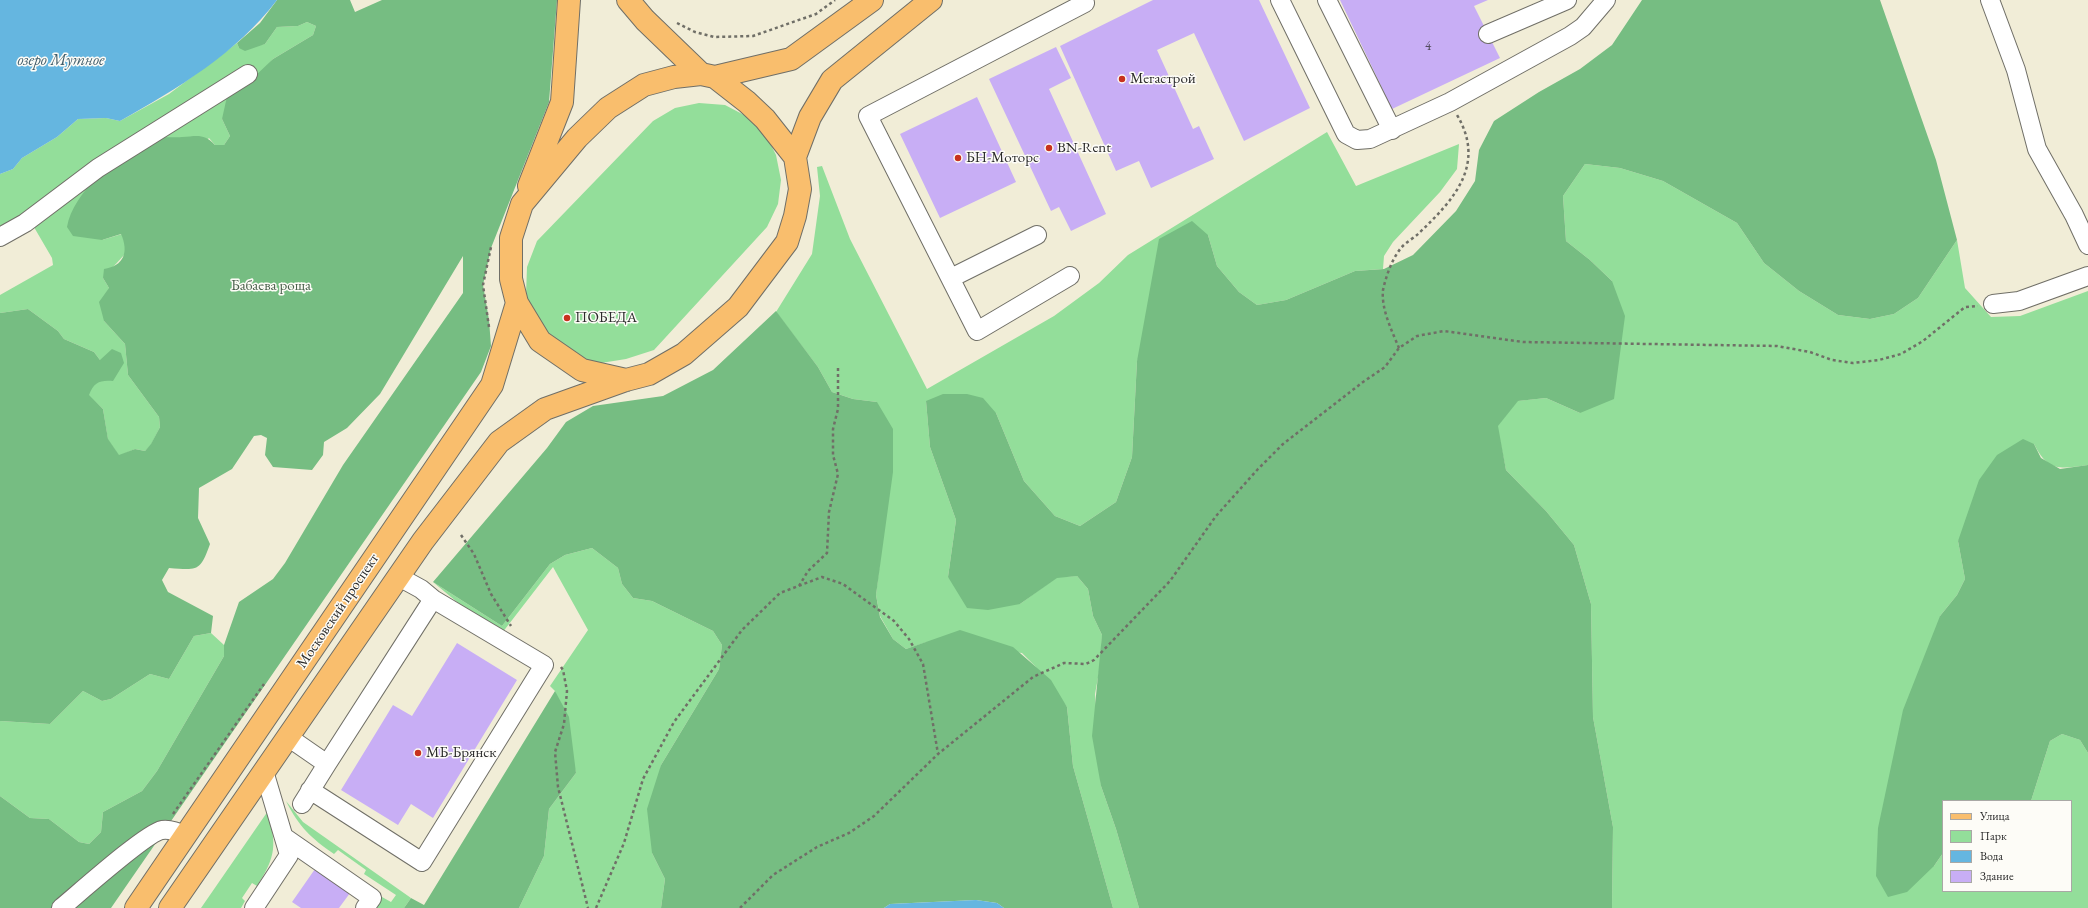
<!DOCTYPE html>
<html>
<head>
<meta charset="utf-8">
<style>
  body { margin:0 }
  #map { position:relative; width:2088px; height:908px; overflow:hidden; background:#f1edd7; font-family:"EB Garamond",serif }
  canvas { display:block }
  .legend { position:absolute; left:1942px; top:800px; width:130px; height:92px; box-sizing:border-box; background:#fdfcf7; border:1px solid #a9a8a5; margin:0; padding:5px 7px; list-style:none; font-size:12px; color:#2b2b2b }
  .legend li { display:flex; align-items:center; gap:8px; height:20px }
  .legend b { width:20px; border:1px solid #a9a8a5 }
</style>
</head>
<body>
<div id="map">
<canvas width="2088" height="908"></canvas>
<ul class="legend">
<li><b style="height:5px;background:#f9be6d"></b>Улица</li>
<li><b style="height:11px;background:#93de9a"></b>Парк</li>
<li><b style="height:11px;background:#65b6e0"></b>Вода</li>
<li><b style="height:11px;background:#c8aef5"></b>Здание</li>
</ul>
</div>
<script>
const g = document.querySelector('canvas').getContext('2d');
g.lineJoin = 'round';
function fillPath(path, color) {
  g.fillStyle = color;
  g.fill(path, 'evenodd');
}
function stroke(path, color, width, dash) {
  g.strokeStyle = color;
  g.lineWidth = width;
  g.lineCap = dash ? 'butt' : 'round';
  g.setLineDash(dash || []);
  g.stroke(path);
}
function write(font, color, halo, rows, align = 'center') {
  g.font = font + ' "EB Garamond",serif';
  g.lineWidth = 3;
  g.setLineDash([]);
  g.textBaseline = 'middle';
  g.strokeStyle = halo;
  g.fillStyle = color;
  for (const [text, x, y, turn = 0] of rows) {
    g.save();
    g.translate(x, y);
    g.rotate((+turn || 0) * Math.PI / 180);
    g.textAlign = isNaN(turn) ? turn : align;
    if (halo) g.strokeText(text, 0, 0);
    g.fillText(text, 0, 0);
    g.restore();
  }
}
const green = new Path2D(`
  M307 22 316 26 313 35 273 59 222 119 230 136 224 145H215L209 138 102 240 122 234 125 243V254L103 278 109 288 104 321 125 344 128 375 159 417 160 427 151 445 145 451 135 449 119 456 108 440 103 409 88 395 92 385 102 380 100 360 94 352 64 339 58 331 28 309 0 313V295L53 265 52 258 31 222 0 239V174L13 169 22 158 57 137 78 119 106 118 120 121 169 94 237 43 239 48 265 44 277 27 298 26Z
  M699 103 725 105 746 116 765 133 776 155 781 180 778 204 767 227 654 350 626 359 601 363 575 358 534 321 526 295 527 267 537 241 653 121 675 108Z
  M1327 132 1356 186 1459 144 1457 169 1440 192 1393 242 1384 256 1383 269 1355 271 1286 300 1257 305 1239 292 1217 266 1208 235 1137 361 1132 457 1116 502 1080 526 1055 516 1024 481 996 413 926 401 930 447 956 520 948 577 1020 604 1057 577 1077 576 1088 589 1093 616 1102 635 1101 661 1095 694 1101 786 1116 829 1139 908H1113L1073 766 1067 707 1035 666 1022 653 927 642 906 649 893 639 880 616 876 595 883 535 877 402 853 399 832 392 818 367 776 312 812 254 820 196 817 167 822 166 850 239 927 389 1054 316 1099 283 1128 255Z
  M1585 164 1620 168 1663 181 1737 223 1764 263 1799 291 1838 315 1870 319 1894 314 1918 298 1957 240 1965 288 1991 317 2020 316 2088 291V465C2060 469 2048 472 2034 444L1958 541 1965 579 1957 595 1940 616 1934 866 1943 853V891H2071V801H2031L2050 741 2062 734 2080 740 2088 753V908H1612L1613 827 1593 717 1591 604 1574 545 1546 511 1506 470 1497 426 1517 401 1546 398 1580 413 1612 281 1590 260 1566 241 1563 196Z
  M592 548 618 568 622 584 633 598 652 601 713 631 722 645 719 669 661 765 652 853 665 879 661 908H519L544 856 549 809 576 773 555 691 550 686 588 630 553 567 499 637 433 582 502 626 550 564 565 555Z
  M211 633 224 645V656L157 771 142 791 103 812 101 832 89 844 79 842 49 819 30 818 0 796V721L50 724 83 691 102 701 111 699 150 674 169 679 194 636Z
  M286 801 303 822 411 898 404 908H374L382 897 391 902 396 895 364 874 366 870 338 850 334 854C311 838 299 827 286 801Z
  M268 811C276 845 277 855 257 886L252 883 242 898 245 901 241 908H201Z`);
const forest = new Path2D(`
  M277 0H350L355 12 382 0H557L549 102 491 248 483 285 489 320 491 346 481 372 111 908H0V796L30 818 49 819 79 842 89 844 101 832 103 812 142 791 157 771 224 656V645L239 602 273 579 285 563 343 465 463 293V256L380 394 347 428 324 442 323 455 312 470 273 467 265 455 267 438 261 435 254 436 232 469 199 488 198 518 210 544C200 572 198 570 169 568L162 580 168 592 213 616 211 633 194 636 169 679 150 674 111 699 102 701 83 691 50 724 0 721V313L28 309 58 331 64 339 94 352 100 360 112 349 121 353 124 363 113 381C100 380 94 382 89 395L103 409 108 439 119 455 135 449 145 451 151 444 160 427 159 417 128 375 125 344 104 321 99 302 109 288 103 278 104 269C124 266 129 252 121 234L102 240 73 236 67 227C73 192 118 155 148 140 157 136 172 138 182 137 197 136 204 133 215 145H224L230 136 222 119 228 92 253 78 273 59 313 35 316 26 307 22 298 26 277 27 265 44 245 51 239 48 237 43 260 23Z
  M1642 0H1880L1936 160 1957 240 1918 298 1894 314 1870 319 1838 315 1799 291 1764 263 1737 223 1663 181 1620 168 1585 164 1563 196 1566 241 1590 260 1612 281 1625 316 1614 399 1580 413 1546 398 1518 401 1498 426 1506 470 1546 511 1574 545 1591 604 1593 717 1613 827 1612 908H1139L1116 829 1101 786 1092 736 1102 635 1093 616 1088 589 1077 576 1057 578 1020 604 988 610 967 608 948 577 956 520 930 447 926 401 943 394H967L983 398 996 413 1024 481 1055 516 1080 526 1116 502 1132 457 1137 361 1159 239 1192 221 1208 235 1217 266 1239 292 1257 305 1286 300 1355 271 1384 269 1413 255 1456 211 1475 181 1479 150 1494 121 1539 92 1580 69 1612 45Z
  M776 311 818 367 832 392 853 399 877 402 893 429V472L876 595 880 617 893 639 906 649 960 630 1013 647 1051 680 1067 707 1073 766 1113 908H1004L997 903 976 900 890 904 884 908H661L665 879 652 853 647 809 661 765 719 669 722 645 713 631 652 601 633 598 622 584 618 568 592 548 565 555 550 564 502 626 433 582 547 448 566 422 593 406 663 396 713 370Z
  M2023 439 2034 444 2041 458 2060 469 2088 465V753L2080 740 2062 734 2050 741 2031 801H1943V853L1934 866 1907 892 1888 897 1876 876 1878 828 1903 710 1940 616 1957 595 1965 579 1958 541 1979 480 1997 455Z
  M555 691 569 717 576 773 549 809 544 856 519 908H404L411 898 424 905Z`);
const water = new Path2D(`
  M0 0H277C237 53 177 89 120 121L106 118 78 119 57 137 22 158 13 169 0 174Z
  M976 900 997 903 1004 908H884L890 904Z`);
const building = new Path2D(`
  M1153 0H1259L1310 108 1244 141 1194 33 1157 50 1193 129 1199 126 1214 159 1151 188 1139 161 1116 171 1060 46Z
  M1340 0H1488L1474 6 1500 58 1392 109Z
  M1056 47 1071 78 1049 89 1106 214 1071 231 1059 207 1051 211 989 79Z
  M977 97 1016 182 940 218 900 134Z
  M457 643 517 680 433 818 411 804 398 825 341 790 393 705 412 716Z
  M315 869 350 893 339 908H301L292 902Z`);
const path = new Path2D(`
  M677 23 695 32 714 37 753 36 816 14 835 0
  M489 327 483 285 491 247
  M1399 348C1392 331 1381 309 1383 290 1386 276 1392 259 1401 248 1406 242 1414 238 1419 233 1455 199 1486 164 1457 115
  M461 535 474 554 491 594 511 626
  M799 586 808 571 827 553 829 512 838 474 833 455V429L838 409V366
  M561 667 563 670 567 691 564 724 555 752 558 787 588 908
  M173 814 264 684
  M596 908 624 843 643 779 674 722 742 630 780 593 822 577 843 584 894 621 909 639 923 664 938 754
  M740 908 773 875 817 847 849 833 874 816 938 754 1033 677 1064 663 1086 664 1094 660 1170 581 1216 516 1258 469 1283 444 1363 382 1385 367 1399 348 1417 336 1444 331 1523 342 1777 346 1810 352 1832 360 1853 363 1879 360 1901 354 1923 341 1965 307 1978 306`);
const minor = new Path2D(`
  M1280 0 1346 134 1357 140 1370 139 1450 102 1570 36 1583 27 1606 0
  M1327 0 1392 130
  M1990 0 2016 70 2037 149 2074 215 2088 245
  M1488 34 1567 0
  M0 237 25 223 98 168 248 74
  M1070 276 977 331 868 116 1085 3
  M951 278 1037 235
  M1993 304 2019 301 2088 276
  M399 577 421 589 433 599
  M288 737 327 764
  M302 804 327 764 433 599 544 665 422 862 310 790
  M284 837 372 898 365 908
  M61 908C78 894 146 833 162 830 171 829 177 832 185 836
  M254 908 289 855 264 771`);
const major = new Path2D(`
  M628 0 645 20 701 74
  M715 77 791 59 872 0
  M795 157 810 117 832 80 931 0
  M529 186 562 102 569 0
  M136 908 492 385 517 303
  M170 908 423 541 499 442 545 409 626 380 649 374 684 354 738 307 787 242 795 216 800 189 795 157 765 119 747 102 715 77 701 74 674 77 644 85 608 108 577 138 522 204 511 238V279L517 303 540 341 582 370 626 380`);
const markers = [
  [1122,79,4,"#c8321e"],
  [1049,148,4,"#c8321e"],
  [958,158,4,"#c8321e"],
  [567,318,4,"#c8321e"],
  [418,753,4,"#c8321e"]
];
const numberNames = [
  ["4",1428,46]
];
const poiNames = [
  ["Мегастрой",1130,79],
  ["BN-Rent",1057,148],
  ["БН-Моторс",966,158],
  ["ПОБЕДА",575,318],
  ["МБ-Брянск",426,753]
];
const parkNames = [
  ["Бабаева роща",271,286]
];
const streetNames = [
  ["Московский проспект",338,611,-56]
];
const waterNames = [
  ["озеро Мутное",61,61]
];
fillPath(green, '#93de9a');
fillPath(forest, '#76bd82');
fillPath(water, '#65b6e0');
fillPath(building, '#c8aef5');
stroke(minor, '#706f67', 20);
stroke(major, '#706f67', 24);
stroke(path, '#706f67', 2.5, [3, 3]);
stroke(minor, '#fff', 18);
stroke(major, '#f9be6d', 22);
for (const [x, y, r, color] of markers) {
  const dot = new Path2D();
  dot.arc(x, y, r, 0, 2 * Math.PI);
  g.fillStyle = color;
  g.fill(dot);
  stroke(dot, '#fdfcf7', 1.5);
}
write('13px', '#524c5e', null, numberNames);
write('15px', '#2b2b2b', '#fdfcf7', poiNames, 'left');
write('15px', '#4a614c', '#fdfcf7', parkNames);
write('15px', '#2b2b2b', '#fdfcf7', streetNames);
write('italic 16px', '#3f5c6a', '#fdfcf7', waterNames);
</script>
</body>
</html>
